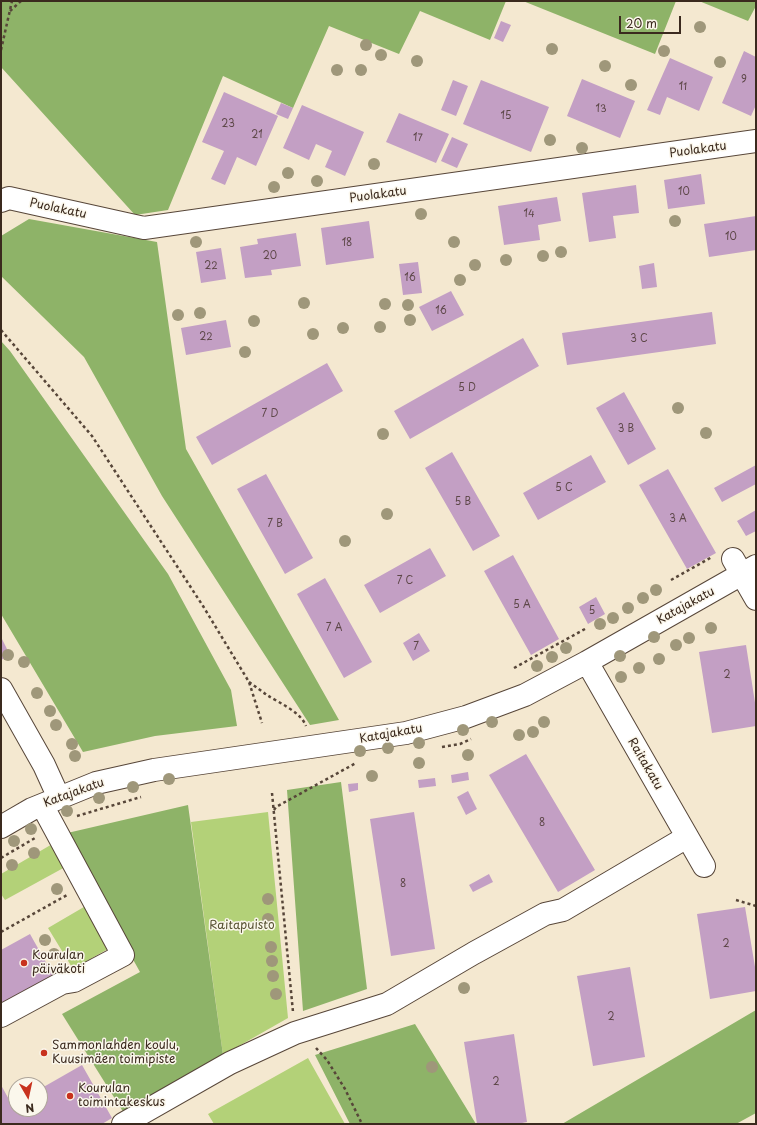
<!DOCTYPE html>
<html>
<head>
<meta charset="utf-8">
<style>
  body { margin:0 }
  #map { position:relative; width:757px; height:1125px; overflow:hidden; background:#f4e8d0; font-family:"Playpen Sans",sans-serif }
  canvas { display:block }
  .frame { position:absolute; inset:0; border:2px solid #3b2a1e; pointer-events:none }
  .north { position:absolute; left:8px; top:1077px; width:40px; height:40px; box-sizing:border-box; background:#fbf7ec; border:1px solid #aea59a; border-radius:50%; rotate:171deg; font-size:11px; font-weight:700; line-height:16px; text-align:center; color:#3b2a1e }
  .north::after { content:''; display:block; margin:auto; width:14px; height:18px; background:#c8321e; clip-path:polygon(50% 0,100% 100%,50% 72%,0 100%) }
  .scale { position:absolute; left:619px; top:16px; width:62px; height:18px; box-sizing:border-box; border:2px solid #3b2a1e; border-top:0; padding-left:5px; font-size:12px; line-height:14px; white-space:nowrap; color:#3b2a1e; -webkit-text-stroke:3px #fbf7ec; paint-order:stroke }
</style>
</head>
<body>
<div id="map">
<canvas width="757" height="1125"></canvas>
<div class="frame"></div>
<div class="north">N</div>
<div class="scale">20 m</div>
</div>
<script>
const g = document.querySelector('canvas').getContext('2d');
g.lineJoin = 'round';
function fillPath(path, color) {
  g.fillStyle = color;
  g.fill(path, 'evenodd');
}
function stroke(path, color, width, dash) {
  g.strokeStyle = color;
  g.lineWidth = width;
  g.lineCap = dash ? 'butt' : 'round';
  g.setLineDash(dash || []);
  g.stroke(path);
}
function write(font, color, halo, rows, align = 'center') {
  g.font = font + ' "Playpen Sans",sans-serif';
  g.lineWidth = 3;
  g.setLineDash([]);
  g.textBaseline = 'middle';
  g.strokeStyle = halo;
  g.fillStyle = color;
  for (const [text, x, y, turn = 0] of rows) {
    g.save();
    g.translate(x, y);
    g.rotate((+turn || 0) * Math.PI / 180);
    g.textAlign = isNaN(turn) ? turn : align;
    if (halo) g.strokeText(text, 0, 0);
    g.fillText(text, 0, 0);
    g.restore();
  }
}
const green = new Path2D(`
  M268 812 288 1018 223 1055 191 822Z
  M54 843 67 866 5 900 1 894V874Z
  M89 904 113 946 73 969 48 928Z
  M308 1058 345 1124H214L208 1114Z`);
const forest = new Path2D(`
  M1 1H506L490 40 420 11 399 54 329 26 293 108 223 76 168 210 135 215 1 67Z
  M523 1H676L655 54Z
  M699 1H756V6L748 21Z
  M29 219 157 242 186 449 339 720 310 725 162 496 84 357 1 276V236Z
  M1 341 10 351 168 574 231 690 237 726 155 736 83 752 1 614Z
  M341 782 367 989 303 1011 287 790Z
  M188 805 223 1055 127 1118 62 1014 140 972 63 834Z
  M756 1010V1113L736 1124H562Z
  M415 1024 476 1124H350L315 1055Z`);
const building = new Path2D(`
  M501 21 511 25 503 42 494 38Z
  M744 51 756 57V105L751 116 722 103Z
  M670 58 713 77 699 111 667 97 660 115 647 110Z
  M582 79 635 101 620 138 567 116Z
  M453 80 468 86 456 116 441 110Z
  M481 80 549 107 531 152 463 124Z
  M224 92 278 116 256 166 237 157 225 185 211 179 224 151 202 142Z
  M281 103 293 108 288 119 276 114Z
  M302 105 364 132 345 176 325 167 332 151 316 144 309 160 283 148Z
  M399 113 449 134 436 163 386 142Z
  M452 137 468 144 457 168 441 161Z
  M701 174 705 204 668 209 664 180Z
  M636 185 639 213 613 216 616 238 589 242 582 193Z
  M557 197 561 221 538 225 540 240 504 245 498 206Z
  M756 216V250L709 257 704 224Z
  M369 221 374 258 326 265 321 228Z
  M296 233 301 266 271 270 272 275 245 278 240 247 258 244 257 239Z
  M221 248 226 279 201 283 196 252Z
  M418 262 422 293 403 295 399 264Z
  M654 263 657 287 642 289 639 266Z
  M451 291 464 315 432 331 419 307Z
  M712 312 716 344 567 365 562 333Z
  M226 320 231 347 186 355 181 328Z
  M523 338 539 366 410 439 394 411Z
  M327 363 343 391 212 465 196 437Z
  M624 392 656 449 628 465 596 408Z
  M452 452 500 536 473 551 425 468Z
  M591 455 606 482 538 520 523 493Z
  M756 465V484L722 502 714 488Z
  M668 469 716 553 687 569 639 485Z
  M266 474 313 558 285 574 237 489Z
  M756 510V531L746 536 737 521Z
  M430 548 446 576 380 613 364 585Z
  M513 555 559 639 531 655 484 571Z
  M325 578 372 662 344 678 297 594Z
  M596 597 605 614 588 624 579 607Z
  M419 633 430 651 413 661 403 643Z
  M1 637 10 655 1 660Z
  M746 645 756 709V726L712 733 699 652Z
  M526 754 595 870 558 892 489 775Z
  M468 772 469 780 452 783 451 775Z
  M435 778 436 786 419 788 418 780Z
  M358 783V790L349 792 348 784Z
  M468 791 477 809 466 815 457 797Z
  M414 812 435 949 391 956 370 819Z
  M489 874 493 882 473 892 469 885Z
  M745 907 756 973V991L710 999 697 914Z
  M30 934 53 975 1 1004V950Z
  M630 967 645 1057 593 1066 577 976Z
  M514 1034 527 1122 517 1124H477L464 1042Z
  M82 1065 112 1118 102 1124H1V1085L12 1105 16 1103V1109H40V1089Z`);
const path = new Path2D(`
  M10 11 21 1
  M1 50 12 1
  M1 330 92 436 203 606 249 682 262 723
  M671 580 712 557
  M514 668 585 629
  M249 682C255 686 261 691 267 695 279 703 301 712 306 726
  M442 747 460 744 471 739
  M272 793 293 1012
  M274 810 276 807 356 763
  M77 816 141 797
  M1 858 35 838
  M736 900 756 906
  M1 932 67 895
  M316 1048 327 1060 345 1089 362 1124`);
const minor = new Path2D(`
  M1 201 9 198 144 228 756 141
  M733 559 756 599
  M587 662 704 866
  M1 689 44 765 59 798
  M1 827 32 809 96 783 154 770 406 733 466 717 525 695 587 662 756 566
  M1 1016 62 983 74 981 123 955 42 805
  M123 1124 230 1063 295 1033 387 1004 474 953 545 914 563 910 687 837`);
const trees = [
  [700,27],
  [366,45],
  [552,49],
  [664,51],
  [381,55],
  [417,61],
  [720,62],
  [605,66],
  [337,70],
  [361,70],
  [631,85],
  [550,140],
  [582,148],
  [374,164],
  [288,173],
  [317,181],
  [274,187],
  [421,214],
  [675,221],
  [196,242],
  [454,242],
  [561,252],
  [543,256],
  [506,260],
  [475,265],
  [460,280],
  [304,303],
  [385,304],
  [408,305],
  [200,313],
  [178,315],
  [410,320],
  [254,321],
  [380,327],
  [343,328],
  [313,334],
  [245,352],
  [678,408],
  [706,433],
  [383,434],
  [387,514],
  [345,541],
  [656,590],
  [643,598],
  [628,608],
  [613,618],
  [600,624],
  [711,628],
  [654,637],
  [689,638],
  [676,645],
  [566,648],
  [8,655],
  [620,656],
  [552,657],
  [659,659],
  [24,662],
  [537,666],
  [639,668],
  [621,677],
  [37,693],
  [50,711],
  [492,722],
  [544,722],
  [56,725],
  [463,730],
  [533,732],
  [519,735],
  [419,743],
  [72,744],
  [388,748],
  [360,751],
  [468,755],
  [75,756],
  [419,763],
  [372,776],
  [169,779],
  [133,787],
  [99,798],
  [67,811],
  [31,829],
  [14,841],
  [34,853],
  [12,865],
  [57,889],
  [268,899],
  [268,919],
  [45,940],
  [271,947],
  [54,954],
  [272,961],
  [273,976],
  [464,988],
  [276,994],
  [432,1067]
];
const markers = [
  [24,963,4,"#c8321e"],
  [44,1053,4,"#c8321e"],
  [70,1096,4,"#c8321e"]
];
const numberNames = [
  ["9",744,80],
  ["11",683,87],
  ["13",601,109],
  ["15",506,116],
  ["23",228,124],
  ["21",257,135],
  ["17",418,138],
  ["10",684,192],
  ["14",529,214],
  ["10",731,237],
  ["18",347,243],
  ["20",270,256],
  ["22",211,266],
  ["16",410,278],
  ["16",441,311],
  ["22",206,337],
  ["3 C",639,339],
  ["5 D",467,388],
  ["7 D",270,414],
  ["3 B",626,429],
  ["5 C",564,488],
  ["5 B",463,502],
  ["3 A",678,519],
  ["7 B",275,524],
  ["7 C",405,581],
  ["5 A",522,605],
  ["5",592,611],
  ["7 A",334,628],
  ["7",416,647],
  ["2",727,675],
  ["8",542,823],
  ["8",403,884],
  ["2",726,944],
  ["2",611,1017],
  ["2",496,1082]
];
const streetNames = [
  ["Puolakatu",698,150,-8],
  ["Puolakatu",378,195,-8],
  ["Puolakatu",58,209,12],
  ["Katajakatu",686,606,-29],
  ["Katajakatu",391,734,-10],
  ["Raitakatu",645,764,60],
  ["Katajakatu",74,793,-20]
];
const parkNames = [
  ["Raitapuisto",242,926]
];
const poiNames = [
  ["Kourulan",32,956],
  ["päiväkoti",32,970],
  ["Sammonlahden koulu,",52,1046],
  ["Kuusimäen toimipiste",52,1060],
  ["Kourulan",78,1089],
  ["toimintakeskus",78,1103]
];
fillPath(green, '#b3d178');
fillPath(forest, '#8eb368');
fillPath(building, '#c39fc4');
stroke(minor, '#574639', 24);
stroke(path, '#574639', 2.5, [3, 3]);
stroke(minor, '#fff', 22);
g.fillStyle = '#9f977a';
for (const [x, y] of trees) {
  g.beginPath();
  g.arc(x, y, 6, 0, 2 * Math.PI);
  g.fill();
}
for (const [x, y, r, color] of markers) {
  const dot = new Path2D();
  dot.arc(x, y, r, 0, 2 * Math.PI);
  g.fillStyle = color;
  g.fill(dot);
  stroke(dot, '#fbf7ec', 1.5);
}
write('10px', '#5d4748', null, numberNames);
write('12px', '#3b2a1e', '#fbf7ec', streetNames);
write('12px', '#595434', '#fbf7ec', parkNames);
write('12px', '#3b2a1e', '#fbf7ec', poiNames, 'left');
</script>
</body>
</html>
